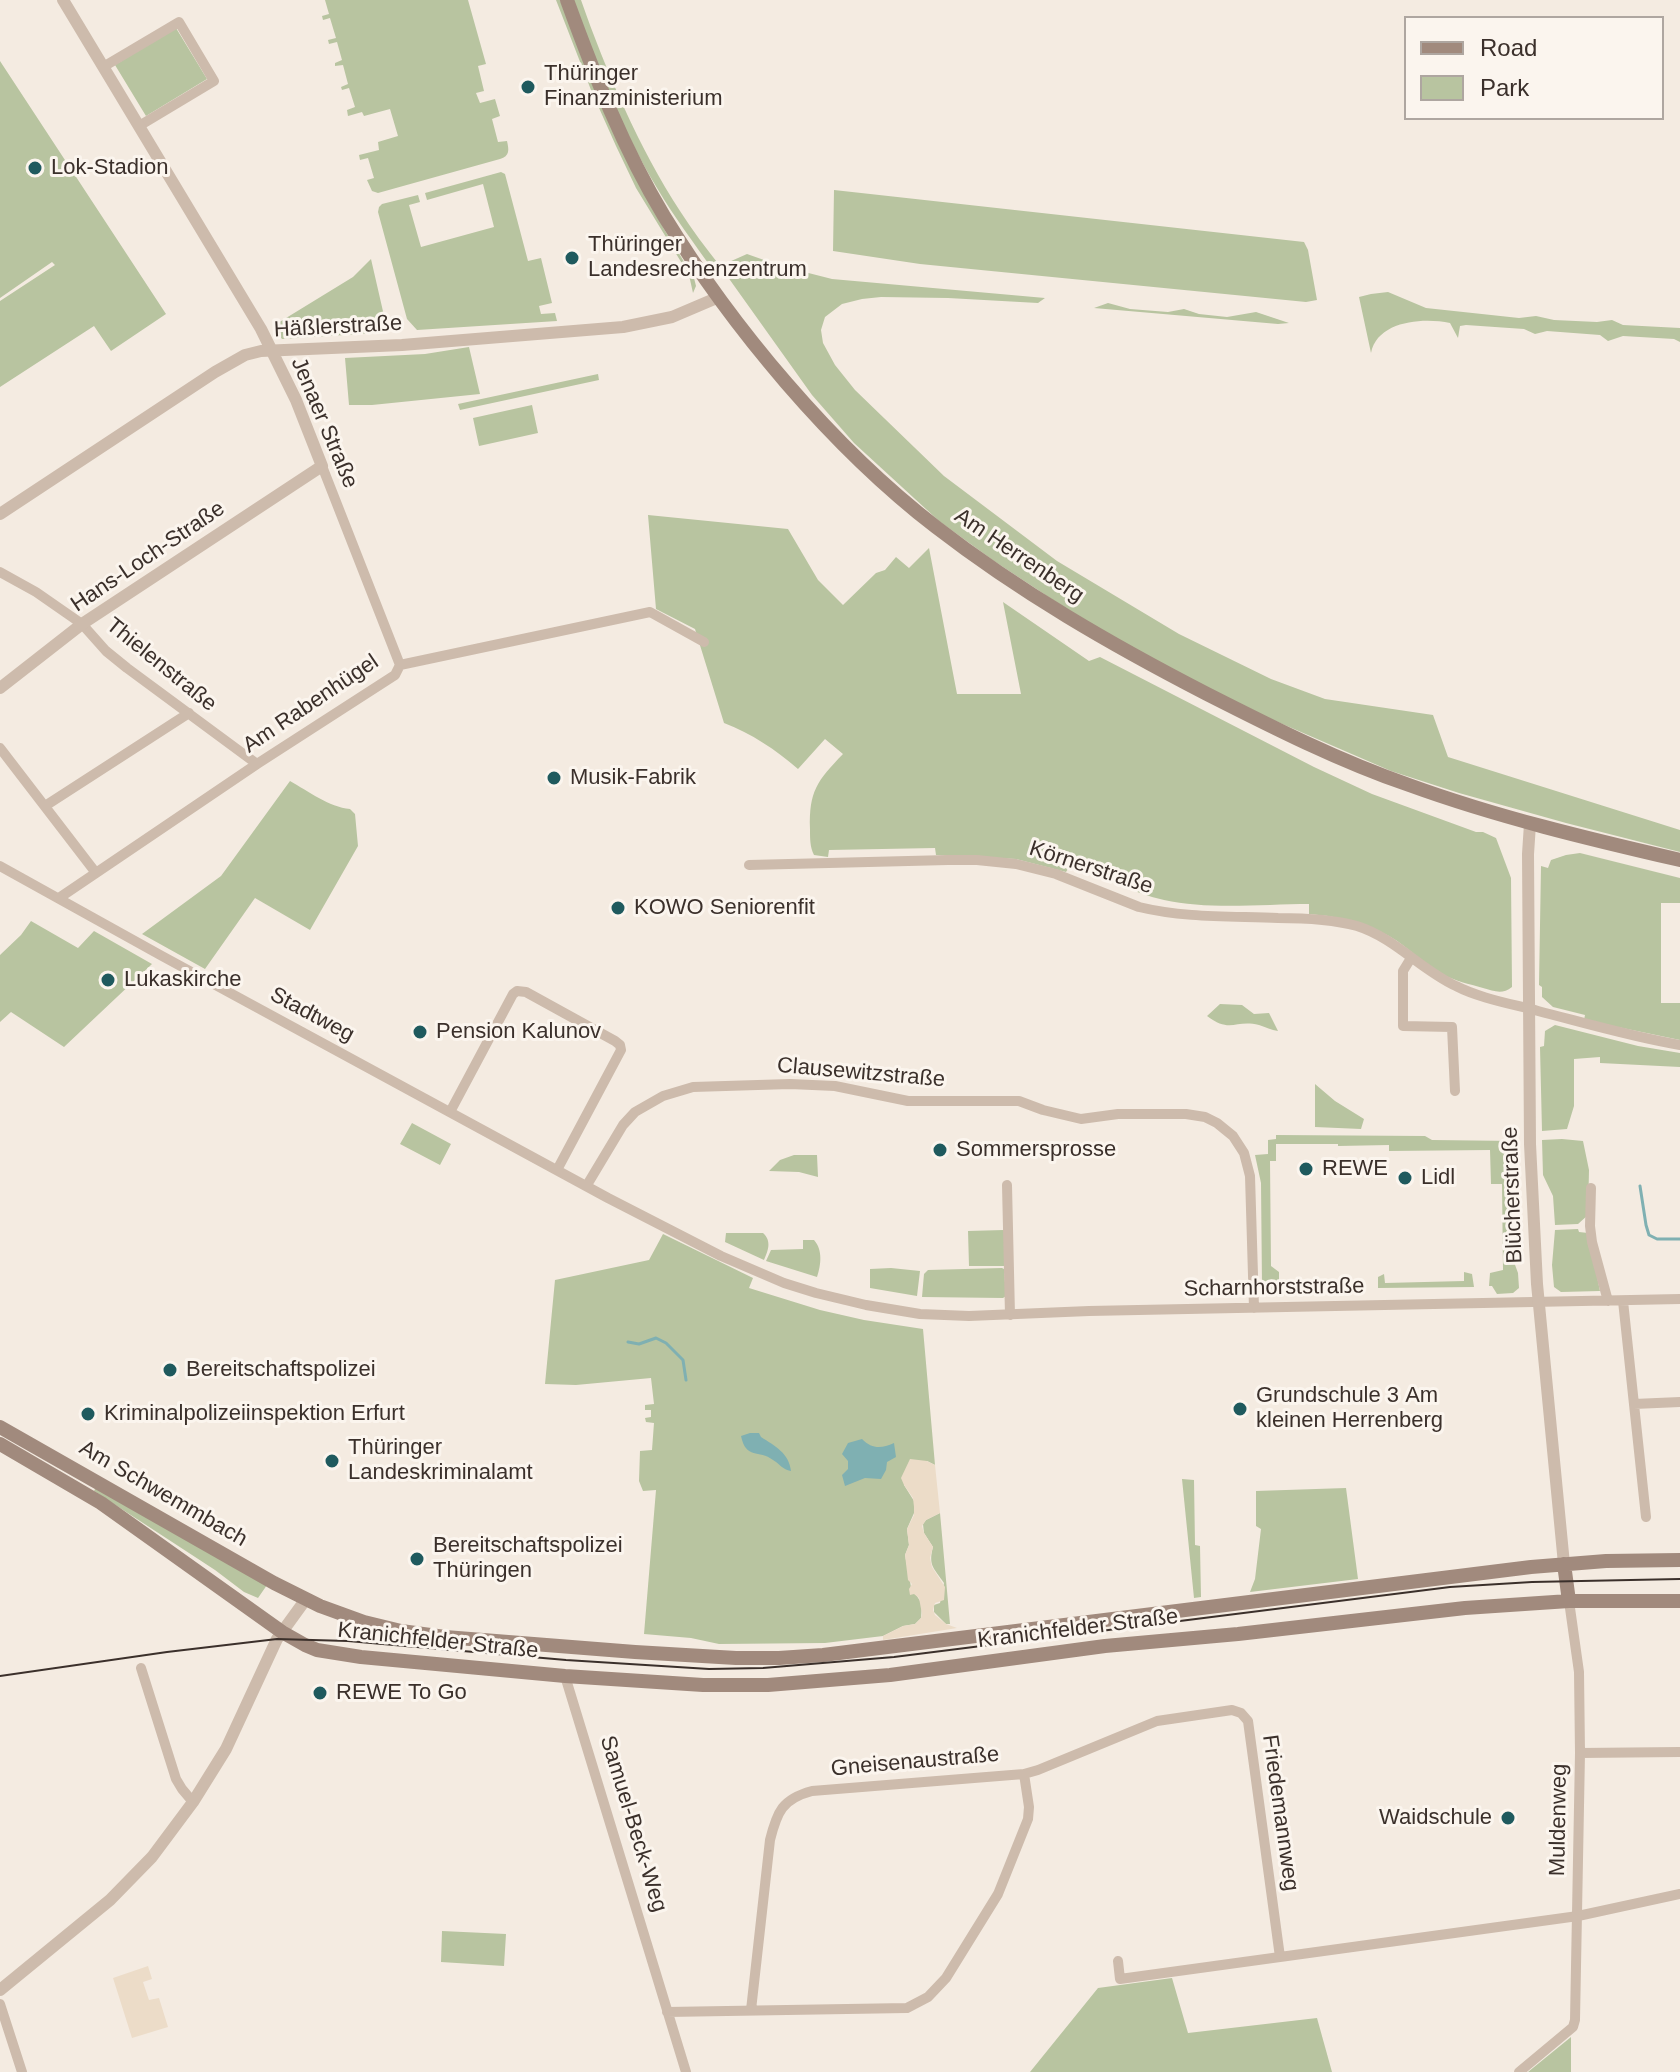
<!DOCTYPE html>
<html>
<head>
<meta charset="utf-8">
<style>
  body { margin:0 }
  #map { position:relative; width:1680px; height:2072px; overflow:hidden; background:#f4ebe1; font-family:Arial,sans-serif }
  canvas { display:block }
  .legend { position:absolute; left:1404px; top:16px; width:260px; height:104px; box-sizing:border-box; background:#fbf5ee; border:2px solid #aea6a0; margin:0; padding:10px 14px; list-style:none; font-size:24px; color:#3b302b }
  .legend li { display:flex; align-items:center; gap:16px; height:40px }
  .legend b { width:40px; border:2px solid #aea6a0 }
</style>
</head>
<body>
<div id="map">
<canvas width="1680" height="2072"></canvas>
<ul class="legend">
<li><b style="height:10px;background:#a18a7d"></b>Road</li>
<li><b style="height:22px;background:#b8c4a0"></b>Park</li>
</ul>
</div>
<script>
const g = document.querySelector('canvas').getContext('2d');
g.lineJoin = 'round';
function fillPath(path, color) {
  g.fillStyle = color;
  g.fill(path, 'evenodd');
}
function stroke(path, color, width, dash) {
  g.strokeStyle = color;
  g.lineWidth = width;
  g.lineCap = dash ? 'butt' : 'round';
  g.setLineDash(dash || []);
  g.stroke(path);
}
function write(font, color, halo, rows, align = 'center') {
  g.font = font + ' Arial,sans-serif';
  g.lineWidth = 6;
  g.setLineDash([]);
  g.textBaseline = 'middle';
  g.strokeStyle = halo;
  g.fillStyle = color;
  for (const [text, x, y, turn = 0] of rows) {
    g.save();
    g.translate(x, y);
    g.rotate((+turn || 0) * Math.PI / 180);
    g.textAlign = isNaN(turn) ? turn : align;
    if (halo) g.strokeText(text, 0, 0);
    g.fillText(text, 0, 0);
    g.restore();
  }
}
const green = new Path2D(`
  M325 0H468L486 64 478 66 484 91 476 93 480 103 495 99 500 116 492 119 498 142 507 141C509 150 510 156 500 159L378 193 372 191 367 180 374 178 368 158 360 160 359 155 379 150 378 142 398 136 390 109 364 116 362 112 348 116 347 110 355 107 349 88 342 90 341 87 348 84 343 65 335 66V63L342 60 337 42 329 44 328 40 336 38 330 18 323 20 322 16 329 14Z
  M556 0H560L589 75 664 229 694 278 696 286 693 293 689 275 636 188 616 146 591 90Z
  M573 0H581C605 69 640 150 680 211 692 230 706 248 720 266L747 254 781 266 832 279 1045 298 1038 303 948 298 881 297 862 299 842 304 825 317 821 330 823 343 835 365 855 390 944 476 1057 561 1179 634 1271 679 1325 699 1433 715 1448 757 1680 830V852L1566 823 1459 793 1391 771 1264 716 1205 687 1085 621 994 561 939 521 854 443 812 395 720 266 713 270C694 243 674 217 657 188 621 129 598 64 573 0Z
  M176 28 207 79 146 116 115 65Z
  M0 61 166 314 111 351 94 326 0 387V301L55 265 52 262 0 298Z
  M501 172 505 174 528 261 541 258 552 303 539 306 541 314 555 313 557 321 417 330 407 319 378 212 379 207 382 204 418 195 420 202 409 205 421 247 494 227 483 184 427 200 425 193Z
  M834 190 1304 242 1308 250 1317 300 1306 302 920 264 833 251Z
  M371 259 385 320C386 327 382 330 376 333L282 339 273 326 353 277Z
  M1388 292 1426 308 1519 318 1536 316 1554 320 1597 322 1612 320 1623 325 1680 328V342L1674 339 1623 336 1608 341 1600 335 1547 331 1535 334 1524 329 1466 325 1460 326 1458 338 1450 323C1423 317 1377 321 1371 353L1359 297 1371 294Z
  M1108 303 1130 309 1168 312 1184 309 1199 314 1227 317 1256 312 1289 323 1278 324 1094 308Z
  M469 347 480 394 372 405H349L345 358 425 354Z
  M598 374 599 380 460 410 458 404Z
  M532 405 538 433 479 446 473 418Z
  M648 515 788 529 818 580 843 605 876 573 885 570 896 557 909 568 929 548 957 694H1021L1003 602 1089 661 1100 657 1314 767 1372 794 1476 832H1483L1496 838 1511 878 1512 987C1502 995 1494 991 1483 988 1469 984 1455 981 1442 974 1420 962 1404 942 1381 932 1358 921 1335 916 1309 914V904C1264 904 1208 910 1164 900 1132 893 1101 876 1071 864L1066 872 1016 859 936 855 935 848 829 850 828 857 814 855C810 847 810 839 810 829 809 791 817 781 843 754L825 739 798 769C775 749 752 734 724 723L695 629 656 609Z
  M290 781C308 791 329 807 350 809L355 814 358 846 310 930 255 898 205 969 142 934 221 876Z
  M1580 853 1680 878V903H1661V1003H1680V1040L1584 1020 1585 1015 1553 1007 1542 997V987L1539 985 1541 866 1548 868 1551 860 1566 855Z
  M31 921 78 948 94 931 152 964 64 1047 11 1012 0 1022V955L21 935Z
  M1220 1004 1242 1005 1254 1014 1269 1013 1278 1031C1271 1030 1266 1027 1259 1025 1235 1019 1231 1034 1207 1016Z
  M1555 1025 1638 1046 1680 1053V1067L1600 1063V1057L1574 1059V1106L1567 1129 1542 1131 1540 1047 1544 1046 1545 1031Z
  M1315 1084 1335 1101 1364 1119 1361 1129 1315 1127Z
  M412 1123 451 1144 440 1165 400 1144Z
  M1276 1135 1425 1136 1432 1140 1515 1141 1516 1186 1512 1218 1514 1262 1518 1273 1519 1288 1513 1293 1497 1294 1492 1286H1489L1490 1273 1503 1270 1502 1184H1491L1490 1150 1389 1151V1145L1338 1146V1144H1276V1161H1270L1271 1266 1279 1272V1290H1264L1262 1286 1261 1183 1255 1155 1268 1154V1140L1276 1139Z
  M1562 1139 1583 1141 1589 1170 1588 1215 1578 1224 1555 1225 1553 1196 1543 1175 1542 1140Z
  M794 1155H817L818 1177 799 1172 769 1171 780 1160Z
  M1578 1229 1579 1232 1588 1233 1600 1291 1561 1292 1554 1287 1552 1265 1555 1230Z
  M1004 1230 1005 1266H969L968 1231Z
  M726 1233H763C772 1241 768 1251 764 1260L725 1242Z
  M663 1234 753 1278 749 1288 820 1310 864 1320 923 1329 935 1465 927 1461 904 1485 914 1501V1513L907 1529 909 1545 905 1555 911 1587 922 1604 921 1618 915 1624 903 1626 883 1636 825 1643 719 1644 691 1638 644 1634 656 1490 643 1491 639 1481 640 1451 652 1450 654 1423 646 1422 645 1418 651 1417V1410H645V1405L654 1404 651 1378 576 1385 545 1384 555 1280 649 1260Z
  M803 1240H814C823 1250 821 1265 817 1277L766 1261 771 1250 803 1249Z
  M891 1268 920 1271 917 1296 870 1288V1269Z
  M1002 1268 1004 1269 1006 1296 1003 1298 922 1297 924 1274 928 1270Z
  M1464 1272 1472 1274 1474 1287 1378 1288V1277L1384 1274 1385 1283 1464 1281Z
  M1182 1479 1194 1480 1195 1545 1200 1546 1201 1597 1194 1598Z
  M96 1487 267 1585 258 1598 244 1592 215 1570 94 1491Z
  M1346 1488 1358 1579 1250 1592 1255 1579 1261 1529 1256 1526V1491Z
  M940 1513 950 1624H946L934 1612V1605L940 1603 944 1583C934 1568 928 1566 933 1547L924 1533 923 1524 926 1520Z
  M442 1931 506 1934 504 1966 441 1962Z
  M1172 1978 1188 2033 1317 2018 1332 2072H1030L1098 1988Z
  M1571 2037V2072H1528Z`);
const plaza = new Path2D(`
  M910 1459 927 1461 935 1465 940 1513 926 1520 922 1526 924 1533 933 1547 930 1558 932 1567 945 1587 944 1600 935 1603 933 1610 935 1615 946 1624 957 1628 883 1640V1636L903 1626 915 1624 921 1618 922 1614 919 1598 914 1594 910 1595 909 1589 912 1584 908 1580 905 1555 909 1545 907 1529 914 1515V1507L913 1498 904 1485 901 1478Z
  M148 1966 152 1979 143 1982 149 2000 159 1998 168 2027 132 2038 113 1978Z`);
const water = new Path2D(`
  M750 1433H759L761 1437C775 1446 789 1453 791 1471 782 1469 781 1465 773 1460 759 1449 746 1460 741 1436Z
  M862 1439C872 1449 881 1449 894 1443L896 1457 887 1462 886 1470 881 1479 865 1478 845 1486 842 1475 848 1469V1461L842 1454 848 1443Z`);
const stream = new Path2D(`
  M1640 1186 1646 1225 1649 1235 1657 1239H1680
  M628 1342 639 1344 656 1338 666 1343 683 1360 686 1380`);
const minor = new Path2D(`
  M103 67 179 22 214 81 139 126
  M322 466 400 665
  M0 572 36 592 82 624 106 651 127 668 257 764
  M0 748 96 873
  M45 806 189 713
  M749 865 948 860H977L1016 864 1056 874 1139 907C1184 918 1232 916 1278 918 1305 918 1331 919 1357 926 1395 938 1421 970 1456 986 1479 998 1512 1004 1538 1011 1585 1023 1632 1037 1680 1045
  M0 866 162 956 608 1198 721 1256 784 1283 816 1293 866 1305 920 1314 969 1316 1089 1311 1680 1299
  M59 898 257 764 395 675 400 665 650 612 704 642
  M1411 958 1403 971V1026L1452 1027 1455 1091
  M450 1112 513 994 517 991 526 992 615 1041 620 1045 621 1050 557 1170
  M587 1185 623 1125 635 1112 663 1096 693 1087 790 1084 835 1086 908 1101H1019L1043 1110 1081 1119 1118 1114H1186L1205 1117 1217 1123 1233 1136 1244 1153 1250 1176 1254 1308
  M1007 1185 1010 1315
  M1591 1188 1590 1226 1592 1242 1608 1301
  M1623 1301 1646 1517
  M1634 1404 1680 1402
  M141 1668 176 1779 182 1789 193 1802
  M565 1676 686 2072
  M1580 1753 1680 1752
  M1118 1961 1120 1979 1578 1916 1680 1894
  M0 2004 22 2072
  M751 2010 770 1840C777 1812 782 1799 812 1791L1024 1774 1038 1770 1157 1721 1232 1710 1241 1713 1248 1721 1280 1957
  M667 2012 907 2008 928 1997 946 1978 998 1894 1028 1819 1029 1807 1024 1774
  M1519 2072 1573 2027 1575 2020 1580 1753 1579 1672 1569 1601`);
const tertiary = new Path2D(`
  M0 514 215 372 245 355 261 351 402 345 623 327 672 317 719 297
  M0 688 82 624 322 466 296 400 261 329 63 0
  M1530 824 1528 854 1530 1144 1537 1284 1564 1564
  M0 1990 110 1900 152 1857 193 1802 226 1749 277 1639 306 1599`);
const secondary = new Path2D(`
  M567 0C594 74 623 148 664 216 732 327 832 447 936 527 1020 592 1112 645 1207 694 1272 727 1339 761 1409 785 1497 817 1589 839 1680 860
  M0 1427 274 1583 320 1606 364 1622 401 1631 445 1637 635 1652 736 1658H779L823 1655 1531 1567 1606 1561 1680 1560
  M0 1444 101 1503 282 1632 305 1645 317 1650 361 1657 565 1676 703 1685H768L890 1675 1105 1646 1238 1634 1465 1608 1569 1601H1680
  M1564 1564 1569 1601`);
const tram = new Path2D(`
  M0 1676 167 1652 277 1639 348 1641 566 1660 709 1669 763 1668 894 1657 1450 1587 1532 1582 1680 1579`);
const markers = [
  [528,87,8,"#1f5a5e"],
  [35,168,8,"#1f5a5e"],
  [572,258,8,"#1f5a5e"],
  [554,778,8,"#1f5a5e"],
  [618,908,8,"#1f5a5e"],
  [108,980,8,"#1f5a5e"],
  [420,1032,8,"#1f5a5e"],
  [940,1150,8,"#1f5a5e"],
  [1306,1169,8,"#1f5a5e"],
  [1405,1178,8,"#1f5a5e"],
  [170,1370,8,"#1f5a5e"],
  [1240,1409,8,"#1f5a5e"],
  [88,1414,8,"#1f5a5e"],
  [332,1461,8,"#1f5a5e"],
  [417,1559,8,"#1f5a5e"],
  [320,1693,8,"#1f5a5e"],
  [1508,1818,8,"#1f5a5e"]
];
const poiNames = [
  ["Thüringer",544,74],
  ["Finanzministerium",544,99],
  ["Lok-Stadion",51,168],
  ["Thüringer",588,245],
  ["Landesrechenzentrum",588,270],
  ["Musik-Fabrik",570,778],
  ["KOWO Seniorenfit",634,908],
  ["Lukaskirche",124,980],
  ["Pension Kalunov",436,1032],
  ["Sommersprosse",956,1150],
  ["REWE",1322,1169],
  ["Lidl",1421,1178],
  ["Bereitschaftspolizei",186,1370],
  ["Grundschule 3 Am",1256,1396],
  ["kleinen Herrenberg",1256,1421],
  ["Kriminalpolizeiinspektion Erfurt",104,1414],
  ["Thüringer",348,1448],
  ["Landeskriminalamt",348,1473],
  ["Bereitschaftspolizei",433,1546],
  ["Thüringen",433,1571],
  ["REWE To Go",336,1693],
  ["Waidschule",1492,1818,"right"]
];
const streetNames = [
  ["Häßlerstraße",338,327,-3],
  ["Jenaer Straße",324,423,67],
  ["Am Herrenberg",1019,556,34],
  ["Hans-Loch-Straße",148,557,-34],
  ["Thielenstraße",161,665,39],
  ["Am Rabenhügel",311,704,-34],
  ["Körnerstraße",1091,868,18],
  ["Stadtweg",312,1015,28],
  ["Clausewitzstraße",861,1073,5],
  ["Blücherstraße",1513,1195,-92],
  ["Scharnhorststraße",1274,1288,-1],
  ["Am Schwemmbach",163,1494,30],
  ["Kranichfelder Straße",1078,1629,-7],
  ["Kranichfelder Straße",438,1641,6],
  ["Gneisenaustraße",915,1762,-5],
  ["Friedemannweg",1280,1813,82],
  ["Muldenweg",1559,1820,-89],
  ["Samuel-Beck-Weg",633,1824,73]
];
fillPath(green, '#b8c4a0');
fillPath(plaza, '#ecdcc8');
fillPath(water, '#7fb0b2');
stroke(stream, '#7fb0b2', 3);
stroke(minor, '#cdbbac', 10);
stroke(tertiary, '#cdbbac', 12);
stroke(secondary, '#a18a7d', 14);
stroke(tram, '#3b302b', 2);
for (const [x, y, r, color] of markers) {
  const dot = new Path2D();
  dot.arc(x, y, r, 0, 2 * Math.PI);
  g.fillStyle = color;
  g.fill(dot);
  stroke(dot, '#fbf5ee', 3);
}
write('22px', '#3b302b', '#fbf5ee', poiNames, 'left');
write('22px', '#3b302b', '#fbf5ee', streetNames);
</script>
</body>
</html>
